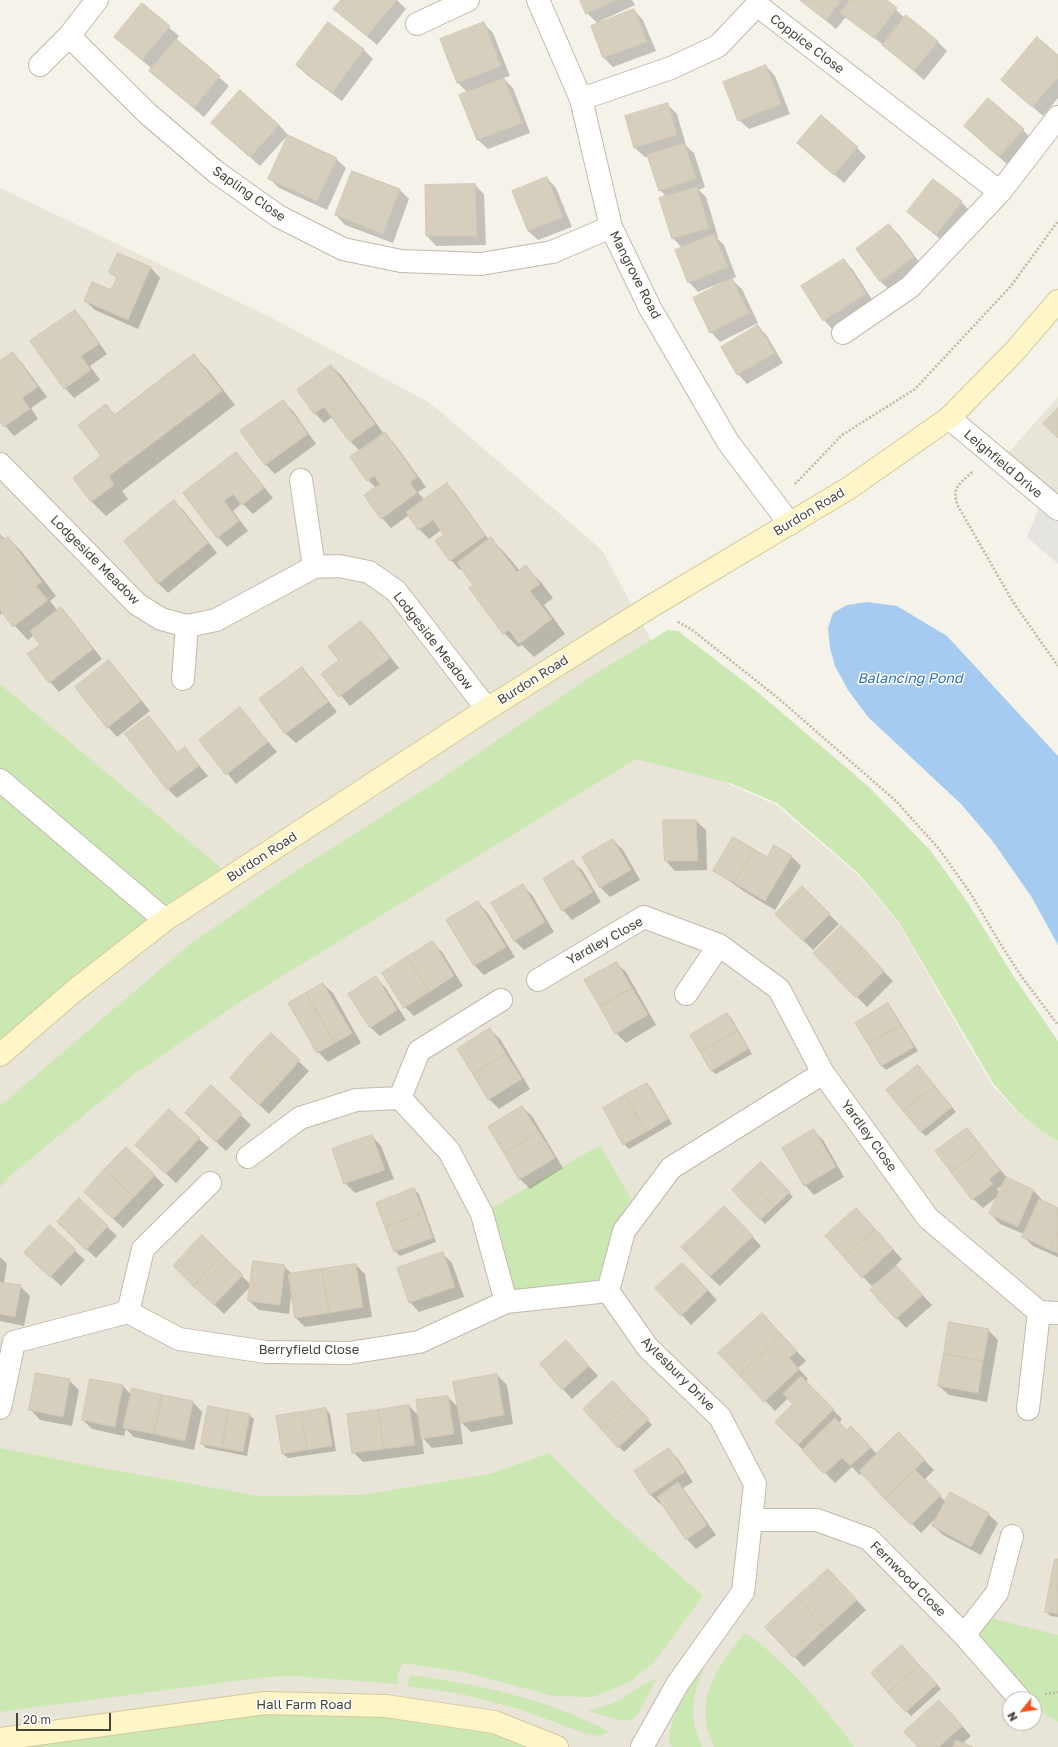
<!DOCTYPE html>
<html>
<head>
<meta charset="utf-8">
<style>
  body { margin:0 }
  #map { position:relative; width:1058px; height:1747px; overflow:hidden; background:#f4f2e9; font-family:"Golos Text",sans-serif }
  canvas { display:block }
  .north { position:absolute; left:1002px; top:1691px; width:40px; height:40px; box-sizing:border-box; background:#fff; border:1px solid #b6b4af; border-radius:50%; rotate:240deg; font-size:11px; font-weight:700; line-height:16px; text-align:center; color:#484337 }
  .north::after { content:''; display:block; margin:auto; width:14px; height:18px; background:#f9501b; clip-path:polygon(50% 0,100% 100%,50% 72%,0 100%) }
  .scale { position:absolute; left:16px; top:1713px; width:95px; height:18px; box-sizing:border-box; border:2px solid #484337; border-top:0; padding-left:5px; font-size:12px; line-height:14px; white-space:nowrap; color:#484337; -webkit-text-stroke:3px #fff; paint-order:stroke }
</style>
</head>
<body>
<div id="map">
<canvas width="1058" height="1747"></canvas>
<div class="north">N</div>
<div class="scale">20 m</div>
</div>
<script>
const g = document.querySelector('canvas').getContext('2d');
g.lineJoin = 'round';
function fillPath(path, color) {
  g.fillStyle = color;
  g.fill(path, 'evenodd');
}
function stroke(path, color, width, dash) {
  g.strokeStyle = color;
  g.lineWidth = width;
  g.lineCap = dash ? 'butt' : 'round';
  g.setLineDash(dash || []);
  g.stroke(path);
}
function write(font, color, halo, rows, align = 'center') {
  g.font = font + ' "Golos Text",sans-serif';
  g.lineWidth = 3;
  g.setLineDash([]);
  g.textBaseline = 'middle';
  g.strokeStyle = halo;
  g.fillStyle = color;
  for (const [text, x, y, turn = 0] of rows) {
    g.save();
    g.translate(x, y);
    g.rotate((+turn || 0) * Math.PI / 180);
    g.textAlign = isNaN(turn) ? turn : align;
    if (halo) g.strokeText(text, 0, 0);
    g.fillText(text, 0, 0);
    g.restore();
  }
}
const residential = new Path2D(`
  M0 188 268 316 430 403 602 550 729 784 776 805 857 874 897 921 991 1084 1017 1112 1041 1131 1058 1141V1747H0ZM1010 1699H1034V1723H1010Z
  M1058 397V509L1001 461Z`);
const green = new Path2D(`
  M668 630 678 631 755 690 868 786 930 850 966 900 1014 977 1058 1041V1141L1041 1131 1017 1111 993 1083 898 921 858 873 777 803 730 783 636 759 240 1002 133 1075 12 1174 0 1187V1106L190 944 299 869 436 782 593 675Z
  M0 684 232 877 0 1055Z
  M600 1145 638 1211 608 1291 506 1302 482 1214Z
  M0 1448 86 1465 259 1496 361 1495 490 1474 549 1453 613 1516 703 1596 654 1662 630 1682 593 1697 553 1696 464 1672 403 1663 398 1673 397 1684 295 1676 265 1677 0 1712Z
  M979 1615 1058 1635V1722L1034 1707V1699H1021L964 1635Z
  M745 1633C757 1639 766 1649 776 1658 805 1684 831 1715 854 1747H714C692 1701 716 1668 745 1633Z
  M707 1659C701 1675 693 1693 693 1710 692 1723 698 1736 702 1747H672C660 1730 696 1674 707 1659Z
  M410 1675C478 1684 548 1699 610 1732L598 1736 584 1733 522 1710 462 1694 407 1686Z
  M657 1678 639 1712 632 1720H620L588 1711 616 1702 642 1685Z
  M265 1703 386 1706 557 1747H0Z`);
const parking = new Path2D(`
  M1043 497 1058 509V564L1027 537Z`);
const water = new Path2D(`
  M867 602 897 606 947 636 1058 756V945L1031 896 991 839 961 804 868 717 848 690 835 666 830 648 828 628 833 613 847 605Z`);
const shadow = new Path2D(`
  M342 0H397L406 9 377 45 335 9Z
  M581 0H632L635 5 600 21 601 23 634 10 643 20 656 51 613 67 604 58 598 24 587 13Z
  M801 0H885L905 18 937 41 947 51 924 80 885 46 846 17 836 29Z
  M142 5 179 36 176 40 229 86 204 117 160 80 151 71 152 69 115 37Z
  M328 23 364 50 373 59 342 101 307 75 297 65Z
  M484 24 493 33 510 76 503 78 513 88 530 133 488 149 478 140 468 93 458 83Z
  M1058 56V98L1043 116 1002 80Z
  M766 66 775 76 790 114 749 129 739 120Z
  M667 104 677 114 686 145H685L694 153 705 187 699 190 706 197 718 237 717 238 724 245 736 277 731 279 742 289 758 323 720 342 711 332 726 283 725 281 698 292 689 282 682 248 673 238 667 197 660 190 649 156 645 157 635 148 626 117Z
  M279 125 288 135 260 166 222 132Z
  M965 126 1023 130 1032 139 1009 166Z
  M798 143 857 148 866 157 844 183Z
  M336 159 346 168 327 210 279 188 269 178Z
  M353 172 400 190 409 199 393 243 345 225 336 215Z
  M547 178 556 188 572 227 538 240 528 231Z
  M933 180 961 202 971 212 946 244 908 212Z
  M475 185 484 194 486 245 436 246 427 236Z
  M889 225 899 235 923 267 891 291 881 282 857 250Z
  M118 254 151 268 160 278 138 329 95 310 85 301 112 292 118 278Z
  M844 260 853 270 875 304 833 330 824 320Z
  M75 311 84 321 107 354 90 366 100 380 74 398 65 388 32 341Z
  M758 326 767 336 783 363 747 384 738 374Z
  M13 353 22 363 47 397 31 408 38 419 14 436 0 420V363Z
  M194 355 208 370 235 405 122 491 128 499 106 516 92 502 74 478 102 456 106 406 115 415Z
  M331 366 341 375 384 434 394 443 426 487 418 492 424 500 447 484 456 494 489 540 491 539 505 553 520 571 526 567 540 581 553 598 544 605 565 634 534 657 522 645 518 647 504 633 475 585 462 568 460 570 451 560 445 535 441 530 429 539 419 529 409 515 391 528 382 518 376 488 368 480 352 457 360 451 351 442 332 417 324 423 315 413Z
  M283 401 293 411 316 444 275 474 265 464Z
  M236 453 245 463 273 498 253 514 242 503 233 511 248 531 227 547 218 537 184 493Z
  M174 501 184 511 217 553 168 593 158 583Z
  M0 534 5 540 8 538 22 552 56 596 50 601 58 611 61 608 70 618 102 659 59 692 50 682 42 645 34 635 28 640 3 613 0 615Z
  M361 622 371 632 399 668 350 706 322 674 340 660Z
  M109 662 118 671 150 711 117 737 108 727Z
  M302 668 311 678 337 712 296 743 286 734 260 699Z
  M240 709 277 752 236 784 200 740Z
  M149 717 158 727 178 753 184 748 208 776 177 798 168 789Z
  M664 821H696L706 830 707 870 675 871 666 861Z
  M613 840 623 850 640 880 610 897 601 888 583 858Z
  M791 856 801 866 775 910 745 892 715 871 767 858Z
  M573 862 583 871 601 902 572 920 563 910Z
  M523 886 532 895 554 932 524 950 515 941 492 903Z
  M802 888 839 924 813 950 776 914Z
  M477 902 487 912 515 957 484 975 475 966 448 920Z
  M841 928 893 981 867 1007 814 953Z
  M432 942 442 952 463 986 414 1016 405 1007Z
  M616 963 626 972 656 1025 626 1043 616 1033 586 981Z
  M376 978 385 987 406 1020 380 1036 370 1027Z
  M323 984 333 993 361 1043 328 1062 318 1052 290 1003Z
  M888 1004 892 1009 918 1051 886 1070 882 1066Z
  M727 1014 732 1019 752 1054 716 1074 711 1070Z
  M490 1030 500 1039 530 1089 499 1109 489 1099 458 1049Z
  M271 1035 309 1071 269 1114 240 1087Z
  M918 1066 956 1112 926 1136 921 1132Z
  M647 1084 651 1088 672 1124 629 1149 624 1144Z
  M211 1087 251 1125 226 1151 196 1123Z
  M522 1107 532 1116 563 1168 530 1189 520 1179Z
  M967 1129 1008 1179 1034 1191 1043 1201V1202L1058 1209V1257L1033 1246 1023 1236 1024 1234 1000 1224 991 1214 998 1196 983 1208 973 1199ZM1003 1185 1000 1193 997 1189Z
  M814 1131 823 1140 844 1177 814 1195 805 1185Z
  M372 1136 381 1146 394 1179 355 1193 345 1183Z
  M199 1139 209 1148 176 1183 146 1155Z
  M126 1148 164 1185 123 1228 95 1201Z
  M761 1163 793 1197 765 1224 733 1190Z
  M414 1189 419 1194 436 1242 400 1256 395 1251Z
  M79 1200 117 1236 96 1258 68 1232Z
  M734 1217 761 1246 720 1286 710 1277Z
  M865 1219 902 1259 895 1266 932 1305 906 1328 871 1290 890 1273 889 1272 872 1286 863 1277Z
  M75 1251 85 1260 61 1286 35 1262Z
  M443 1254 452 1263 464 1297 419 1312 410 1302Z
  M0 1257 7 1264 4 1283 20 1286 30 1296 24 1326 0 1321Z
  M356 1265 365 1274 372 1317 305 1327 296 1318 291 1296 289 1314 259 1310 249 1301 251 1286 224 1314 184 1275 242 1276 251 1285 284 1266 293 1275Z
  M692 1273 717 1300 691 1325 682 1315Z
  M771 1324 806 1361 798 1368 808 1379 805 1382 842 1419 839 1423 847 1431 861 1437 877 1454 898 1433 934 1470 924 1480 946 1502 988 1514 998 1523 981 1555 943 1535 933 1526 937 1517 921 1533 862 1474 860 1475 852 1467 835 1483 776 1422 795 1404 789 1397 775 1411 720 1353Z
  M988 1330 998 1340 987 1402 949 1395 939 1386Z
  M575 1351 598 1376 572 1399 563 1389Z
  M497 1375 507 1385 513 1424 471 1432 460 1421 463 1444 432 1448 422 1437 424 1454 363 1462 353 1452 409 1406 419 1416 448 1397 458 1407Z
  M69 1380 79 1390 72 1426 40 1420 31 1410Z
  M613 1382 652 1425 624 1452 584 1409Z
  M123 1386 131 1395 132 1390 193 1402 202 1412 194 1450 134 1437 126 1429 124 1436 92 1429 83 1420Z
  M326 1409 330 1414 336 1451 288 1458 283 1454Z
  M249 1415 254 1419 247 1456 206 1448 202 1443Z
  M669 1450 678 1459 693 1482 683 1488 716 1535 696 1549 687 1539 662 1502 660 1504 650 1494Z
  M1058 1560V1617L1051 1616 1046 1612Z
  M828 1570 866 1610 804 1667 767 1627Z
  M906 1651 941 1689 911 1716 872 1673Z
  M949 1711 971 1736 962 1744 970 1747H919Z`);
const building = new Path2D(`
  M341 0H397L367 36 333 9Z
  M580 0H616L586 14Z
  M800 0H842L826 20Z
  M850 0H887L897 8 874 38 840 13Z
  M142 3 170 26 142 60 114 37Z
  M634 9 647 42 603 58 591 26Z
  M906 15 938 41 914 71 882 45Z
  M328 22 364 49 332 93 296 65Z
  M484 22 501 66 457 83 440 39Z
  M1037 37 1058 55V78L1032 107 1001 80Z
  M176 39 220 76 194 108 149 71Z
  M766 65 781 104 738 121 723 82Z
  M504 78 522 123 477 140 459 95Z
  M240 90 279 125 250 157 211 123Z
  M988 98 1024 129 999 157 964 126Z
  M668 103 677 135 634 148 625 116Z
  M821 115 858 147 834 175 797 143Z
  M288 135 337 158 317 201 268 179Z
  M684 143 696 178 659 191 647 155Z
  M352 171 400 189 383 234 335 215Z
  M547 177 563 217 528 231 512 191Z
  M933 179 962 201 936 235 907 212Z
  M475 184 477 236H426L425 185Z
  M697 187 709 228 672 239 659 198Z
  M889 224 914 257 880 282 856 249Z
  M714 234 728 267 688 283 675 250Z
  M118 253 151 267 128 320 84 301 92 282 111 290 117 278 109 272Z
  M844 259 866 294 823 321 801 286Z
  M732 278 749 313 710 333 693 298Z
  M75 310 99 344 81 356 91 370 64 389 30 341Z
  M758 325 775 353 737 375 721 347Z
  M13 352 38 387 22 398 30 409 4 427 0 421V361Z
  M194 354 222 391 109 476 114 485 91 502 73 478 101 456 78 425 106 404 114 415Z
  M331 365 375 424 350 442 324 407 314 414 297 390Z
  M283 400 308 434 265 465 240 431Z
  M1058 408V438L1043 424Z
  M385 432 417 477 410 482 417 493 381 519 364 495 380 484 374 476 367 481 350 457Z
  M236 452 264 488 242 505 233 494 224 501 239 521 217 538 183 493Z
  M447 483 485 536 450 561 435 541 444 535 433 520 418 530 406 512Z
  M174 500 208 543 158 584 124 541Z
  M0 536 3 540 8 537 42 582 36 586 48 600 13 627 0 610Z
  M491 537 517 572 526 565 540 584 530 591 552 619 519 644 509 630 503 634 469 588 473 585 457 563Z
  M61 607 93 649 49 683 27 654 40 645 30 631Z
  M361 621 390 658 339 697 321 674 339 660 328 647Z
  M109 660 141 701 107 728 75 687Z
  M302 667 328 702 285 734 259 699Z
  M240 707 268 742 226 775 199 740Z
  M149 716 177 753 185 747 199 766 167 790 125 734Z
  M663 820H696L698 861H665Z
  M733 837 754 849 734 883 713 871Z
  M613 839 631 870 600 888 582 857Z
  M774 845 792 856 765 901 734 883 754 849 767 857Z
  M573 860 593 892 562 911 543 879Z
  M523 884 545 922 514 941 491 903Z
  M802 886 830 914 803 941 775 914Z
  M478 901 506 947 474 966 446 920Z
  M841 926 863 948 835 976 813 953Z
  M433 941 454 976 429 992 407 957Z
  M863 948 884 971 856 998 835 976Z
  M407 957 429 992 404 1008 382 973Z
  M617 962 632 988 600 1007 584 980Z
  M376 976 397 1010 370 1028 348 994Z
  M323 983 352 1033 335 1043 306 993Z
  M632 988 648 1015 615 1034 600 1007Z
  M306 993 335 1043 317 1053 288 1003Z
  M888 1003 901 1025 868 1044 855 1023Z
  M727 1013 738 1031 700 1052 690 1035Z
  M901 1025 914 1047 881 1066 868 1044Z
  M490 1028 506 1054 473 1074 457 1049Z
  M738 1031 748 1049 711 1071 700 1052Z
  M271 1033 300 1060 280 1083 250 1055Z
  M506 1054 522 1079 488 1100 473 1074Z
  M250 1055 280 1083 259 1105 230 1078Z
  M918 1065 935 1086 903 1111 886 1090Z
  M647 1083 668 1119 646 1132 625 1095Z
  M211 1085 242 1114 216 1142 185 1113Z
  M935 1086 952 1107 921 1132 903 1111Z
  M625 1095 646 1132 623 1145 603 1108Z
  M522 1106 539 1132 504 1153 488 1127Z
  M169 1109 200 1138 166 1174 135 1145Z
  M967 1128 983 1148 951 1172 935 1151Z
  M814 1129 836 1167 804 1186 782 1148Z
  M539 1132 555 1158 519 1180 504 1153Z
  M372 1135 385 1170 344 1184 332 1149Z
  M126 1147 155 1175 134 1197 105 1169Z
  M983 1148 1000 1171 989 1179 993 1184 972 1200 951 1172Z
  M761 1162 790 1192 775 1206 746 1176Z
  M105 1169 134 1197 113 1219 84 1192Z
  M746 1176 775 1206 760 1220 732 1190Z
  M1006 1177 1034 1190 1018 1227 989 1214Z
  M414 1188 424 1213 385 1227 376 1203Z
  M79 1198 108 1226 86 1250 57 1222Z
  M1039 1199 1058 1208V1233L1050 1250 1022 1237Z
  M724 1206 753 1236 731 1257 703 1227Z
  M856 1208 875 1229 844 1257 825 1236Z
  M424 1213 433 1238 394 1252 385 1227Z
  M50 1225 76 1250 50 1277 24 1253Z
  M703 1227 731 1257 710 1277 681 1247Z
  M875 1229 893 1249 862 1278 844 1257Z
  M1058 1233V1253L1050 1250Z
  M202 1235 222 1255 193 1286 173 1266Z
  M443 1252 455 1287 409 1303 397 1268Z
  M222 1255 243 1275 214 1305 193 1286Z
  M253 1261 285 1265 280 1305 248 1301Z
  M682 1263 708 1290 681 1316 655 1288Z
  M356 1264 363 1307 329 1313 322 1269Z
  M896 1266 923 1295 896 1319 870 1290Z
  M322 1269 329 1313 295 1318 288 1274Z
  M0 1282 21 1285 15 1317 0 1314Z
  M762 1313 782 1335 739 1375 718 1353Z
  M949 1322 989 1329 983 1361 944 1354Z
  M782 1335 797 1351 789 1358 799 1369 764 1402 739 1375Z
  M566 1340 589 1366 562 1390 540 1364Z
  M944 1354 983 1361 978 1393 938 1386Z
  M36 1373 70 1379 63 1417 29 1410Z
  M497 1374 504 1415 460 1423 453 1382Z
  M801 1376 834 1409 798 1445 775 1422 793 1404 783 1394Z
  M90 1379 123 1385 115 1427 82 1420Z
  M613 1381 630 1400 601 1429 583 1409Z
  M132 1388 162 1395 154 1434 123 1428Z
  M162 1395 193 1401 185 1441 154 1434Z
  M448 1396 454 1434 421 1439 416 1400Z
  M630 1400 649 1419 618 1448 601 1429Z
  M409 1405 415 1445 384 1449 378 1410Z
  M208 1406 229 1410 222 1448 201 1444Z
  M326 1408 332 1446 307 1450 301 1412Z
  M229 1410 250 1414 243 1452 222 1448Z
  M378 1410 384 1449 352 1453 347 1414Z
  M301 1412 307 1450 282 1454 276 1416Z
  M835 1418 847 1430 851 1426 871 1447 850 1466 842 1458 824 1474 802 1450Z
  M899 1432 925 1460 885 1499 859 1471Z
  M669 1448 685 1472 650 1495 634 1471Z
  M915 1470 941 1495 911 1525 885 1499Z
  M678 1482 707 1525 686 1540 657 1497Z
  M950 1492 989 1513 971 1547 932 1526Z
  M1055 1559H1058V1587L1050 1585Z
  M828 1569 857 1600 825 1629 797 1597Z
  M1050 1585 1058 1587V1614L1045 1612Z
  M797 1597 825 1629 794 1658 765 1627Z
  M902 1645 919 1665 888 1693 871 1673Z
  M919 1665 937 1684 906 1712 888 1693Z
  M939 1700 962 1726 939 1747H918L904 1732Z
  M956 1740 973 1747H953Z`);
const path = new Path2D(`
  M972 472C959 485 951 487 958 506L1013 602 1058 666
  M795 484 842 435 915 389 1011 286 1058 221
  M678 622 691 629 778 698 896 801 939 849 971 894 998 940 1021 976 1058 1025
  M1045 1694 1058 1692`);
const street = new Path2D(`
  M538 0 581 99 611 227 650 308 728 442 790 524
  M417 24 468 0
  M69 36 148 114 216 172 278 216 343 249 401 261 481 264 552 252 611 227
  M40 65 69 36 97 0
  M581 99 671 68 718 46 757 5 1000 192
  M843 333 910 287 1000 192 1058 117
  M949 418 1058 509
  M0 464 137 604 161 619 187 626 216 620 314 567 339 566 369 572 396 591 487 709
  M301 480 314 567
  M183 679 187 626
  M0 780 165 920
  M538 980 644 917 719 945 779 989 823 1073 928 1218 1039 1312 1058 1313
  M686 994 719 945
  M400 1098 419 1051 501 1000
  M248 1157 300 1118 356 1100 400 1098 449 1151 482 1214 506 1302
  M128 1312 143 1249 210 1183
  M0 1408 14 1342 128 1312 179 1339 266 1352 349 1353 419 1342 506 1302 608 1291
  M1028 1409 1039 1312
  M752 1520H817L869 1539 964 1635 1019 1698
  M964 1635 997 1593 1012 1536
  M642 1747 678 1683 743 1592 755 1484 720 1417 648 1348 608 1291 624 1231 671 1168 823 1073`);
const secondary = new Path2D(`
  M0 1055 74 991 165 920 487 709 650 607 849 488 949 418 1013 353 1058 301
  M0 1739 265 1703 386 1706 494 1722 557 1747`);
const streetNames = [
  ["Coppice Close",807,44,37],
  ["Sapling Close",249,194,35],
  ["Mangrove Road",635,275,63],
  ["Leighfield Drive",1003,464,40],
  ["Burdon Road",809,512,-31],
  ["Lodgeside Meadow",95,560,45],
  ["Lodgeside Meadow",433,641,52],
  ["Burdon Road",533,680,-32],
  ["Burdon Road",262,857,-33],
  ["Yardley Close",605,941,-29],
  ["Yardley Close",869,1136,54],
  ["Berryfield Close",309,1350],
  ["Aylesbury Drive",678,1374,45],
  ["Fernwood Close",908,1579,45],
  ["Hall Farm Road",304,1705]
];
const waterNames = [
  ["Balancing Pond",910,679]
];
fillPath(residential, '#e8e4d7');
fillPath(green, '#cbe8b2');
fillPath(parking, '#e6e4e0');
fillPath(water, '#a6cbf0');
fillPath(shadow, '#0003');
fillPath(building, '#d6cfbe');
stroke(building, '#d1c7b1', 1);
stroke(street, '#c0baab', 24);
stroke(secondary, '#d4c999', 24);
stroke(path, '#c1b89c', 2.5, [2, 2]);
stroke(street, '#fff', 22);
stroke(secondary, '#fef6c9', 22);
write('13px', '#484337', '#fff', streetNames);
write('italic 14px', '#3070b4', '#fff', waterNames);
</script>
</body>
</html>
